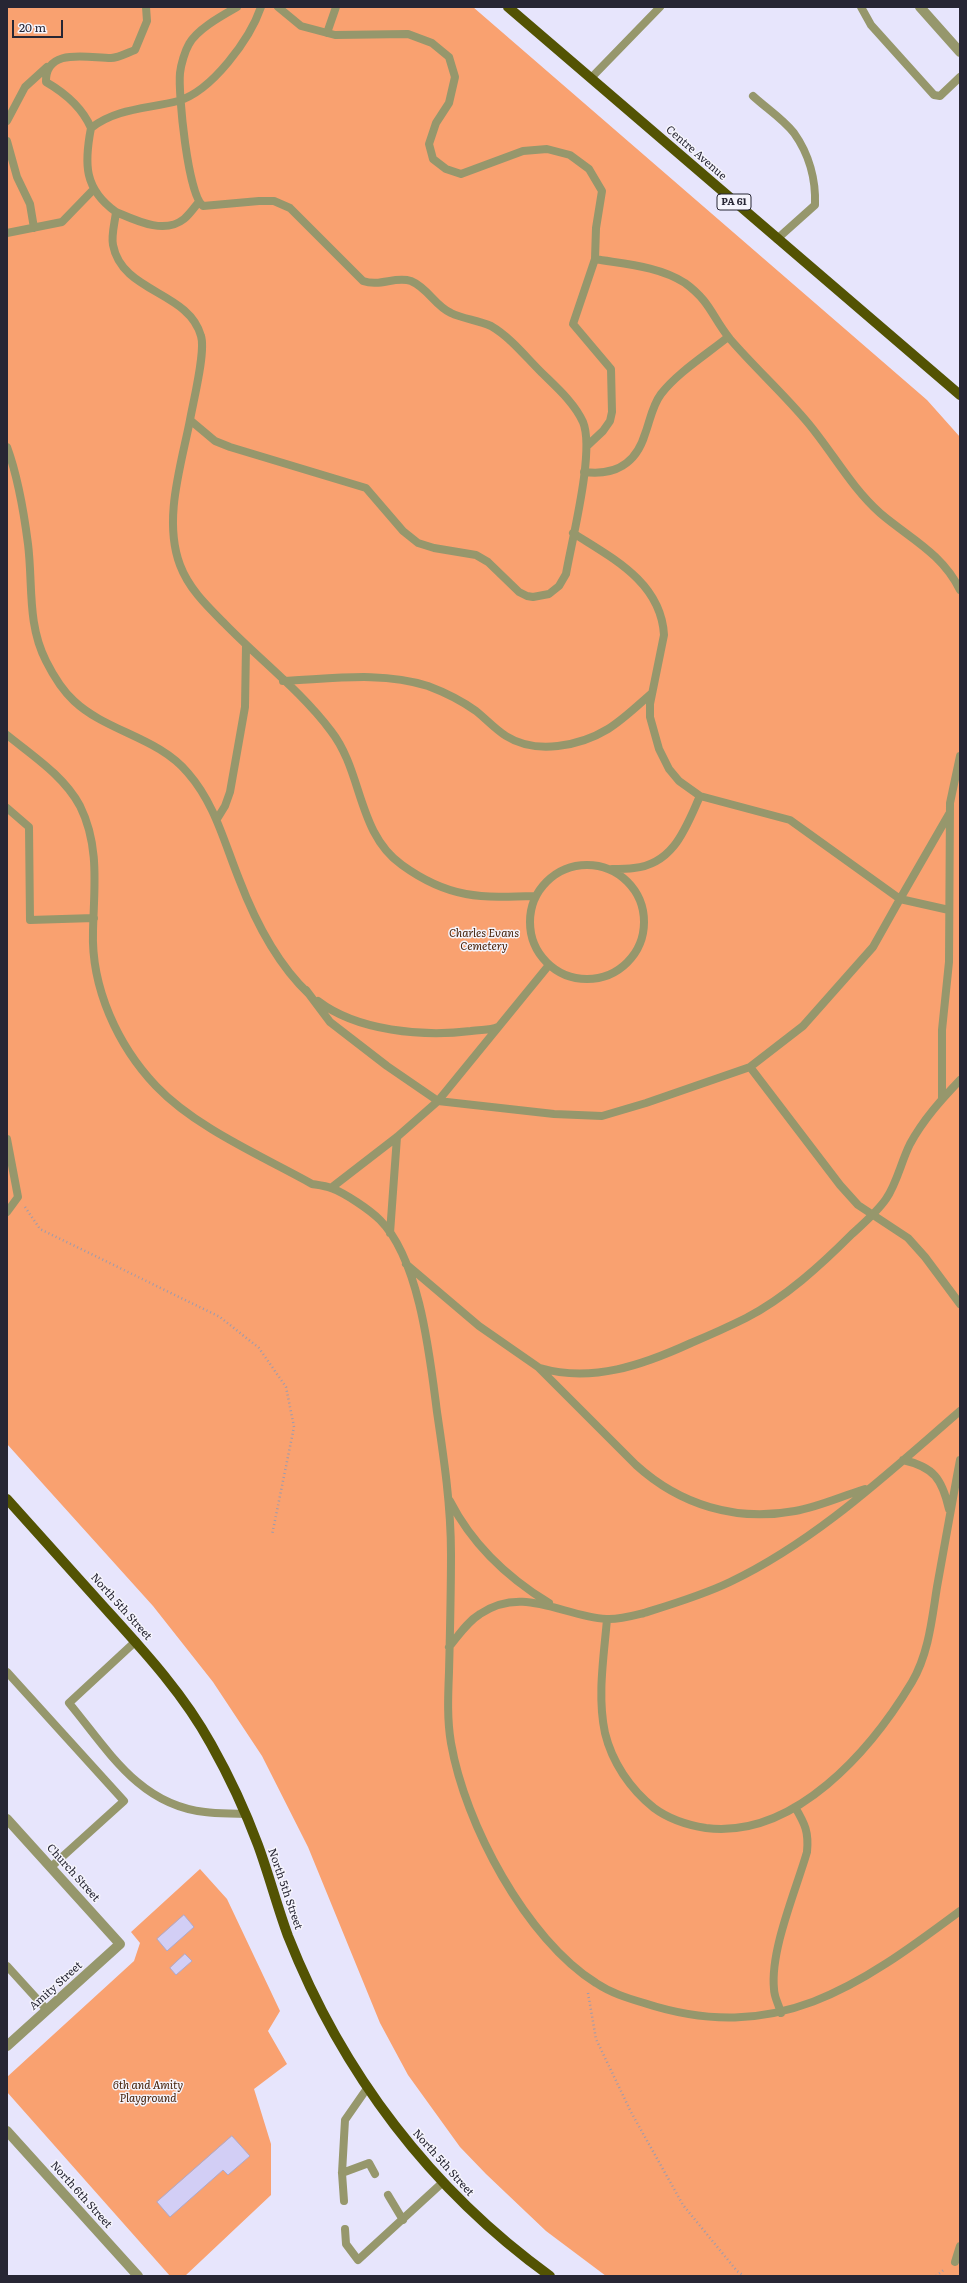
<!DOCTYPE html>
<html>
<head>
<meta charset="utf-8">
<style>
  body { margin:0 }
  #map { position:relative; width:967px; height:2283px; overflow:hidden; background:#e7e5fc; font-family:Literata,serif }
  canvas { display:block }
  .frame { position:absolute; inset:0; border:8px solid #272634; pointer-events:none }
  .scale { position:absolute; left:12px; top:20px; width:51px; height:18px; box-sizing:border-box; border:2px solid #272634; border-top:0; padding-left:5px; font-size:12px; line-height:14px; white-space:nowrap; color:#272634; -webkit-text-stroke:3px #f5f4fc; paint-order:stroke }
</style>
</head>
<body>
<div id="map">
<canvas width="967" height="2283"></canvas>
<div class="frame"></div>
<div class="scale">20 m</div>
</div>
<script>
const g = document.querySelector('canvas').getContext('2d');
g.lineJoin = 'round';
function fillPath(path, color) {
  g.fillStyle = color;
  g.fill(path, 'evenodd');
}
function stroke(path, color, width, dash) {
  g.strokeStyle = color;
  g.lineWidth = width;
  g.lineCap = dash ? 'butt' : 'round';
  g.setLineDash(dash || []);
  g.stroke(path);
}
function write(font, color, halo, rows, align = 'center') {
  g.font = font + ' Literata,serif';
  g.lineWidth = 3;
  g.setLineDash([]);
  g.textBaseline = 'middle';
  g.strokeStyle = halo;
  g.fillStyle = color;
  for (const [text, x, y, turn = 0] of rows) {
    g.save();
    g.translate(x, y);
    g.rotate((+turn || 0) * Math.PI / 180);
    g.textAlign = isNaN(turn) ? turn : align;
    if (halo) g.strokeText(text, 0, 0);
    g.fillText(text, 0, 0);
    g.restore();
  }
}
const green = new Path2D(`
  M7 7H473L927 400 960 437V2276H606L546 2231 486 2174 460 2147 408 2075 380 2023 308 1847 262 1756 213 1682 153 1606 7 1444Z
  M200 1869 227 1899 280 2011 268 2031 287 2064 254 2089 271 2144V2195L185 2276H170L7 2092V2077L134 1961 140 1943 131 1932Z`);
const building = new Path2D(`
  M184 1915 194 1927 167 1951 157 1939Z
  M185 1954 192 1961 176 1975 170 1968Z
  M232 2136 250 2156 228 2175 223 2170 170 2217 157 2202Z`);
const path = new Path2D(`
  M25 1207 40 1229 220 1317 259 1348 286 1387 294 1427 272 1535
  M588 1993 596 2039 631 2112 683 2205 737 2271 744 2276
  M936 2276 945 2269`);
const service = new Path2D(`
  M146 7 147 21 135 50C127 53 118 58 111 58 88 58 45 47 46 82 65 93 82 107 91 128 84 164 84 189 116 212 115 222 111 235 113 245 122 293 189 291 201 336 206 352 193 402 190 420L215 441 230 447 366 488 403 531 418 543 434 548 476 555 488 562 519 592 527 596 533 597 549 594 559 586 566 574C572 539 595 451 583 422 574 402 555 386 540 371 525 356 510 337 491 326 478 320 463 319 451 313 435 306 428 288 411 281 395 276 380 287 363 281L290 208 274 201H259L203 206C188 196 178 93 180 73 181 64 185 51 189 44 197 29 223 15 237 7
  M278 7 301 26 335 35 408 34 432 43 449 57 455 77 449 103 436 123 429 144 433 159 446 169 461 174 523 151 547 149 570 155 589 169 602 191 596 228 595 259 573 324 611 369 612 412 610 421 603 431 587 446
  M861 7 871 25 934 95 940 96 960 77
  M327 33 336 7
  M591 78 660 7
  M753 96C766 108 783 119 794 133 809 154 816 180 815 205L777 239
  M7 121 25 87 47 67
  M91 128C117 108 147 109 178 101 212 91 250 39 261 7
  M7 141 17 177 30 204 34 228
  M116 212C135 220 164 235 184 219 189 215 194 208 198 203
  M7 233 62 222 93 190
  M595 259C624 264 659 266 685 283 711 302 712 317 730 339 755 368 784 394 808 423 833 453 851 487 880 513 909 538 942 553 960 590
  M190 420C181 466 163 520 180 565 189 589 207 606 225 624 259 659 301 691 331 731 363 772 357 833 402 865 449 899 481 898 536 896
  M7 447C18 477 24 513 28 544 33 584 27 624 46 661 53 675 62 690 74 701 107 732 158 737 188 773 215 804 224 842 239 879 255 921 276 963 309 994
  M584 472C614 476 636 464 645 434 650 421 652 406 661 394 677 373 707 354 728 337
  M283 681C331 679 381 671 428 686 444 692 462 701 476 711 486 719 495 729 506 736 536 755 580 746 608 729 624 719 638 705 652 693
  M7 735C33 756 64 776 80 806 100 846 94 888 93 931 91 988 118 1046 156 1086 196 1128 262 1156 312 1184 318 1185 326 1186 331 1188 345 1193 370 1210 380 1220 420 1260 430 1358 437 1412 444 1459 451 1506 451 1554 451 1593 450 1633 449 1672 448 1696 447 1720 451 1743 465 1824 526 1939 596 1983 611 1993 627 1998 644 2003 776 2046 858 1987 960 1911
  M7 808 29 827 30 920 94 918
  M949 814 900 899 949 910
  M217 819 225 806 230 792 245 707 246 646
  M530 922a57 57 0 1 1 114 0a57 57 0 1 1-114 0Z
  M612 869C619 869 627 869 634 868 674 864 686 827 700 796
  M306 990 330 1022 387 1066 438 1101 554 1114 602 1116 646 1103 750 1067 803 1026 873 947 900 899 790 820 700 796 679 781 669 769 659 749 650 717V704L664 635C661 582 612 558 573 533
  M318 1001C357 1031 423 1037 471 1031 480 1029 489 1031 498 1027
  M750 1067 840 1185 858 1205 908 1238 925 1257 960 1304
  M942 1099V1030L949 962 950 803 960 756
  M7 1139 18 1197 7 1212
  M331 1188 397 1137 438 1101 549 965
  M390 1233 397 1137
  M406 1264 479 1326 538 1367 636 1465C680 1505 736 1522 795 1511 818 1507 842 1496 865 1489
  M540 1368C592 1383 643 1365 691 1343 710 1335 728 1327 746 1318 785 1298 821 1265 852 1234 864 1223 877 1212 886 1199 897 1183 901 1162 910 1144 923 1120 941 1100 960 1080
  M903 1460C934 1467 942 1479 949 1509
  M450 1501C472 1544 508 1578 549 1603
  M607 1619C604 1656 597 1696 605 1733 612 1762 630 1789 654 1808 670 1820 687 1825 706 1828 795 1839 871 1750 912 1682 929 1653 932 1618 937 1587 945 1544 952 1502 960 1460
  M136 1641 69 1703C108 1750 139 1805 205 1812 218 1814 232 1813 245 1814
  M449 1647C459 1635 467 1622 480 1614 523 1585 562 1616 606 1619 618 1620 632 1616 644 1613 673 1604 703 1595 730 1582 816 1541 888 1473 960 1411
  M7 1672 124 1801 51 1867
  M7 1966 47 2010
  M781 2013C779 2005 774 1997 774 1989 770 1950 796 1890 807 1852 809 1832 805 1824 795 1807
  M342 2173 369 2163 375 2174
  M388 2195 403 2220
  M344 2201 342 2173 345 2120 368 2087
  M345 2229 346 2244 358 2260 442 2183
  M955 2262 960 2246`);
const minor = new Path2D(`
  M7 1819 120 1944 7 2046`);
const tertiary = new Path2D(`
  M920 7 960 52
  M7 2131 138 2276`);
const primary = new Path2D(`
  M508 7 960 395
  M7 1499C39 1535 72 1571 104 1607 143 1650 183 1693 211 1744 229 1776 245 1810 258 1845 269 1875 277 1906 288 1936 342 2073 431 2190 550 2276`);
const shields = [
  [734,202,34]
];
const shieldNames = [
  ["PA 61",734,202]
];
const streetNames = [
  ["Centre Avenue",696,153,41],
  ["North 5th Street",121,1607,48],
  ["Church Street",73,1873,48],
  ["North 5th Street",285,1889,71],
  ["Amity Street",56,1986,-42],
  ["North 5th Street",443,2163,48],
  ["North 6th Street",81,2195,48]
];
const parkNames = [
  ["Charles Evans",484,934],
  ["Cemetery",484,947],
  ["6th and Amity",148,2086],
  ["Playground",148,2099]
];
fillPath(green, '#f9a170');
fillPath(building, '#d2cef5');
stroke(building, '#aca9cd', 1);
stroke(path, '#9c9bae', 2.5, [1, 3]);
stroke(service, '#96976c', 8);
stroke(minor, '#96976c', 10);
stroke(tertiary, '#96976c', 10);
stroke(primary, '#535303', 10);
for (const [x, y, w] of shields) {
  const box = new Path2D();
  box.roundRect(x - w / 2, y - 8, w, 16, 3);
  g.fillStyle = '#f5f4fc';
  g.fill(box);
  stroke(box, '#272634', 1);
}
write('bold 10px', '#272634', null, shieldNames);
write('11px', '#272634', '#f5f4fc', streetNames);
write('italic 11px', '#442008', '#f5f4fc', parkNames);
</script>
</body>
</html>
